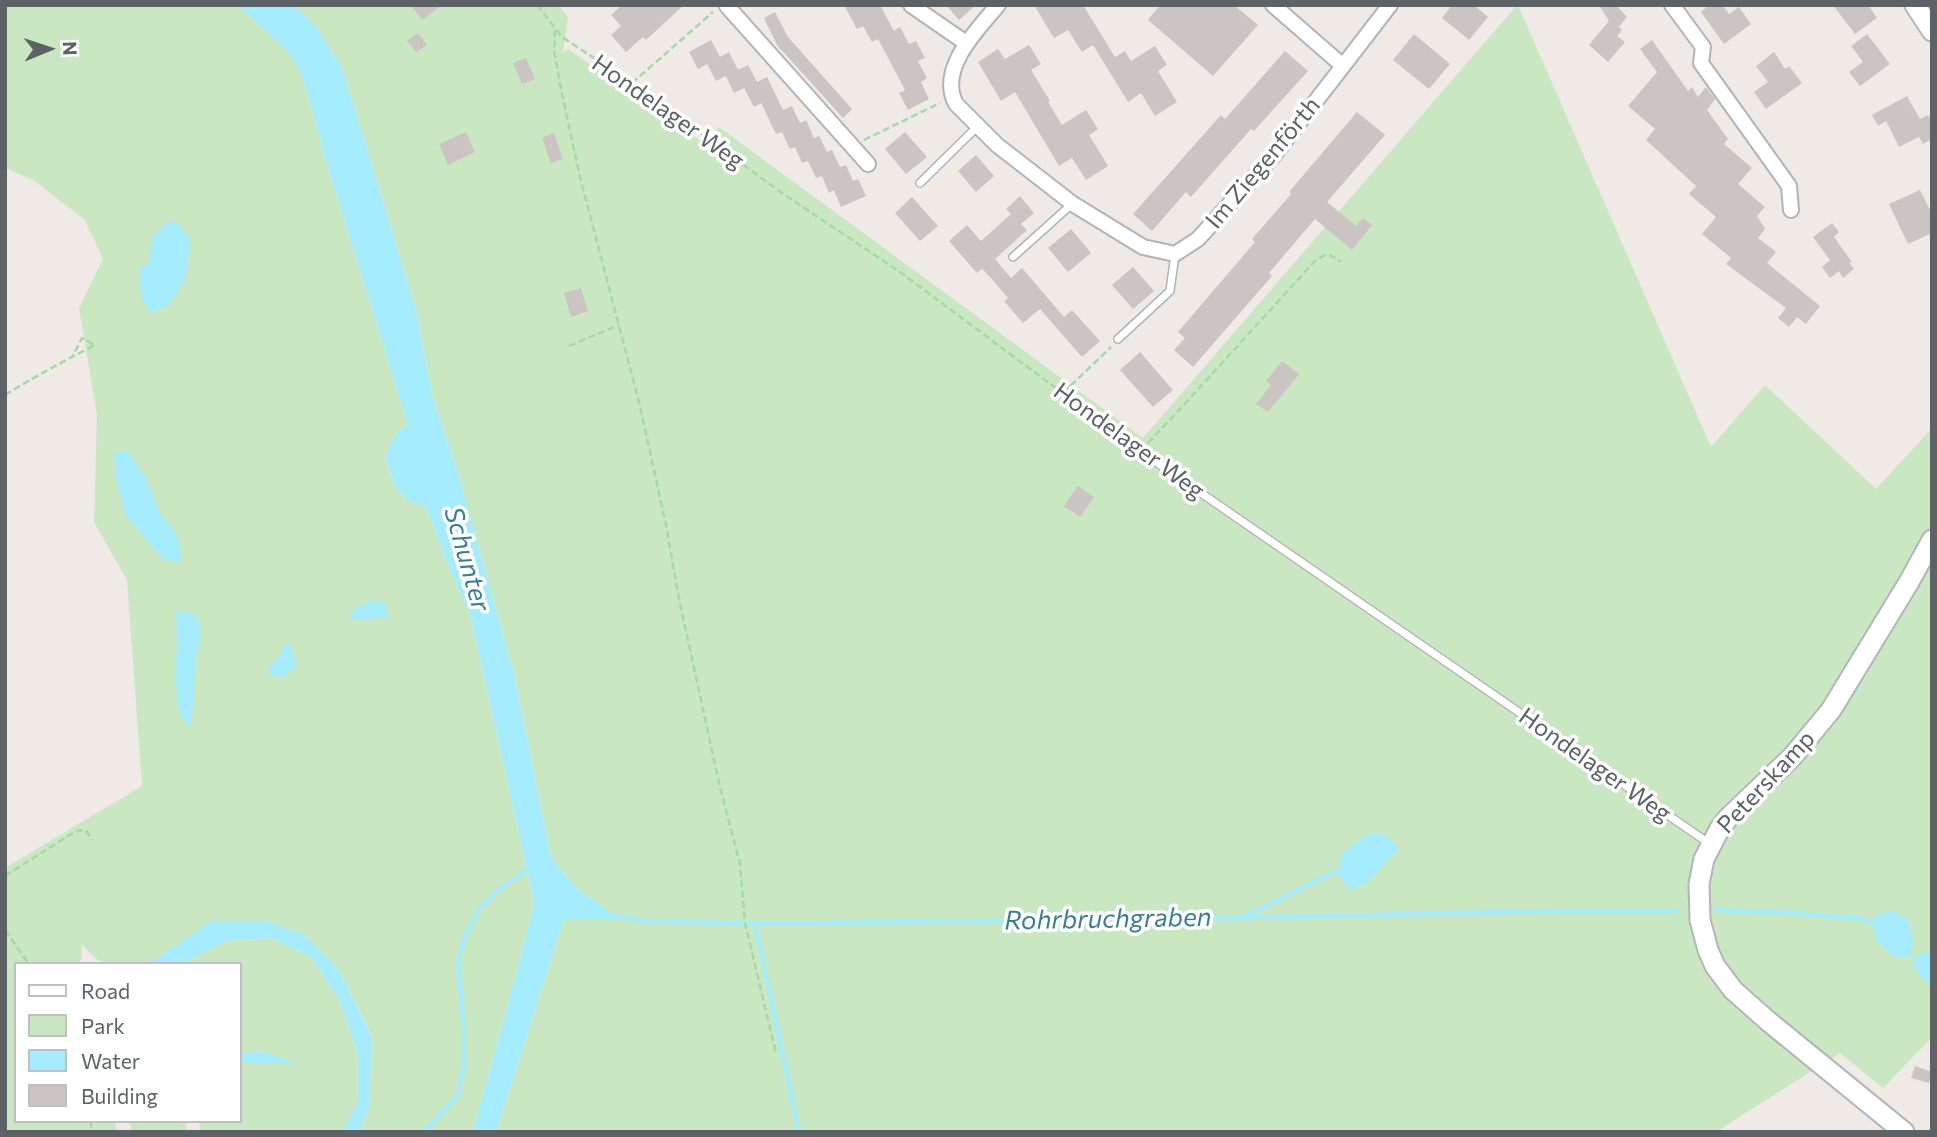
<!DOCTYPE html>
<html>
<head>
<meta charset="utf-8">
<style>
  body { margin:0 }
  #map { position:relative; width:1937px; height:1137px; overflow:hidden; background:#efeae5; font-family:Commissioner,sans-serif }
  canvas { display:block }
  .frame { position:absolute; inset:0; border:7px solid #5c6265; pointer-events:none }
  .legend { position:absolute; left:14px; top:962px; width:228px; height:161px; box-sizing:border-box; background:#fff; border:2px solid #bec0c1; margin:0; padding:9px 12px; list-style:none; font-size:21px; color:#5c6265 }
  .legend li { display:flex; align-items:center; gap:14px; height:35px }
  .legend b { width:35px; border:2px solid #bec0c1 }
  .north { position:absolute; left:14px; top:14px; width:70px; height:70px; -webkit-text-stroke:5px #fff; paint-order:stroke; rotate:88deg; font-size:19px; font-weight:700; line-height:28px; text-align:center; color:#5c6265 }
  .north::after { content:''; display:block; margin:auto; width:24px; height:32px; background:#5c6265; clip-path:polygon(50% 0,100% 100%,50% 72%,0 100%) }
</style>
</head>
<body>
<div id="map">
<canvas width="1937" height="1137"></canvas>
<div class="frame"></div>
<ul class="legend">
<li><b style="height:9px;background:#fff"></b>Road</li>
<li><b style="height:19px;background:#c9e7c1"></b>Park</li>
<li><b style="height:19px;background:#a5ecff"></b>Water</li>
<li><b style="height:19px;background:#cac5c2"></b>Building</li>
</ul>
<div class="north">N</div>
</div>
<script>
const g = document.querySelector('canvas').getContext('2d');
g.lineJoin = 'round';
function fillPath(path, color) {
  g.fillStyle = color;
  g.fill(path, 'evenodd');
}
function stroke(path, color, width, dash) {
  g.strokeStyle = color;
  g.lineWidth = width;
  g.lineCap = dash ? 'butt' : 'round';
  g.setLineDash(dash || []);
  g.stroke(path);
}
function write(font, color, halo, rows, align = 'center') {
  g.font = font + ' Commissioner,sans-serif';
  g.lineWidth = 7;
  g.setLineDash([]);
  g.textBaseline = 'middle';
  g.strokeStyle = halo;
  g.fillStyle = color;
  for (const [text, x, y, turn = 0] of rows) {
    g.save();
    g.translate(x, y);
    g.rotate((+turn || 0) * Math.PI / 180);
    g.textAlign = isNaN(turn) ? turn : align;
    if (halo) g.strokeText(text, 0, 0);
    g.fillText(text, 0, 0);
    g.restore();
  }
}
const green = new Path2D(`
  M5 5H237L290 54 302 75 328 168 408 424 395 435 385 456C395 486 393 497 426 507L447 563 470 614 534 901 530 922 473 1132H359L369 1108 372 1037 340 972 305 935 210 923 149 964H107L96 959 81 944 82 956 79 964H16V1121H115L117 1132H5V868L142 786 127 580 94 522 97 415 79 308 103 259 85 220 33 180 5 168Z
  M293 5H558L568 17 563 53 568 49 705 144 719 127 1143 438 1517 5H1518L1711 447 1765 385 1876 489 1932 428V1037L1883 1088 1840 1053 1722 1128 1719 1132H496L564 919H620L576 888 551 858 515 678 461 483 433 399 416 310 368 152 342 69 315 25Z
  M271 938 311 957 340 1001 358 1054 357 1104 342 1132H200L199 1121H240V1064H297L264 1052 240 1053V964H181L227 941Z
  M130 1121H186L187 1132H132Z`);
const water = new Path2D(`
  M237 5H293L315 25 342 69 368 152 416 310 433 399 461 483 515 678 551 858 576 888 621 920 564 919 496 1132H473L530 922 534 901 470 614 447 563 426 507 410 502 396 489 385 456 395 435 408 424 328 168 302 75 290 54Z
  M177 221 191 240 185 281 168 306 150 313 141 296 140 270 149 262 152 238 165 224Z
  M127 450 144 476 160 513 179 539 181 561 163 560 126 516 115 476 114 454Z
  M374 600 384 602 388 617C374 618 363 622 348 618L356 608Z
  M176 610 196 614 201 634 196 659 191 728 179 714 175 674 177 643Z
  M289 642 297 666 282 677 270 676 269 668 281 654 282 648Z
  M1368 834 1385 835 1399 848 1367 883 1350 890 1340 877 1341 855Z
  M1892 911 1907 919 1913 938 1911 957 1894 958 1877 941 1872 923 1877 915Z
  M264 921 305 935 340 972 372 1038 369 1108 359 1132H342L357 1104 358 1054 340 1001 311 957 271 938 227 941 181 964H149L210 922Z
  M1926 952H1932V988L1914 968 1913 957Z
  M264 1052 301 1064H240V1053Z`);
const stream = new Path2D(`
  M1715 910 1787 913 1864 919 1876 925
  M610 915 645 921 755 924 1241 918 1557 911H1676
  M1246 915C1279 902 1307 883 1340 870
  M755 924 799 1132
  M424 1132 458 1095 464 1064 463 1018 458 960 467 932 479 910 498 890 530 868`);
const building = new Path2D(`
  M411 5H442L422 20Z
  M622 5H684L646 40 643 37 626 52 611 35 621 26 611 15Z
  M844 5H880L894 31 900 27 909 44 916 41 925 58 918 61 927 78 921 82 929 99 908 110 899 93 905 90 878 39 872 42 863 26 857 29Z
  M946 5H976L959 20Z
  M1034 5H1083L1115 57 1125 51 1131 61 1155 46 1167 65 1158 71 1177 102 1155 116 1141 93 1128 102 1093 45 1082 52 1068 30 1054 38Z
  M1160 5H1234L1258 25 1213 76 1148 20Z
  M1452 5H1474L1488 17 1469 40 1442 18Z
  M1599 5H1616L1627 17 1619 27 1622 30 1617 36 1625 42 1608 62 1589 45 1609 21Z
  M1709 5H1722L1729 14 1739 7 1751 24 1724 44 1701 12Z
  M1833 5H1868L1877 18 1855 34Z
  M775 12 788 37 852 109 843 118 777 45 764 18Z
  M418 33 427 45 416 52 407 41Z
  M1414 34 1450 64 1429 89 1393 60Z
  M1867 34 1890 64 1860 86 1849 72 1863 62 1851 46Z
  M711 40 720 57 729 52 738 70 748 65 757 82 767 77 783 110 792 106 800 123 806 120 814 138 819 136 827 152 832 150 840 167 846 165 853 181 858 179 866 196 841 207 834 190 829 193 822 176 816 178 808 161 802 163 795 147 790 149 782 132 776 134 761 103 754 107 744 88 734 93 726 76 716 81 707 64 698 69 689 52Z
  M1652 40 1688 91 1692 87 1698 97 1706 87 1715 99 1707 110 1728 139 1724 144 1752 168 1738 184 1765 207 1757 216 1765 229 1758 238 1776 252 1767 263 1820 306 1806 324 1797 317 1789 327 1778 318 1786 308 1726 264 1731 258 1702 234 1716 217 1689 194 1696 186 1646 140 1655 129 1628 106 1657 72 1640 49Z
  M1029 45 1041 64 1031 70 1050 101 1048 102 1062 125 1086 110 1098 129 1089 135 1108 166 1086 180 1072 158 1059 166 1015 92 1001 101 978 62 998 49 1005 59Z
  M1285 51 1308 71 1254 131 1251 129 1191 197 1186 192 1152 231 1133 214 1221 115 1225 119Z
  M1774 52 1785 69 1789 66 1802 83 1766 109 1754 92 1768 82 1756 66Z
  M526 58 535 79 522 84 513 63Z
  M1907 96 1920 119 1928 115 1932 121V139L1923 144 1919 137 1899 147 1886 121 1878 126 1872 115Z
  M1357 112 1385 135 1327 202 1356 226 1363 218 1372 225 1352 250 1315 219 1269 273 1272 276 1193 367 1174 350 1185 338 1178 332 1255 242 1252 239 1291 194 1289 192Z
  M466 132 475 152 448 165 439 144Z
  M905 132 927 157 906 174 885 149Z
  M554 133 563 159 551 163 542 138Z
  M976 155 994 176 976 192 958 171Z
  M1920 190 1932 214V233L1908 244 1889 204Z
  M1020 196 1034 213 1021 224 1027 230 995 259 1011 278 1022 268 1064 317 1072 310 1100 341 1082 357 1040 309 1023 323 1004 301 1008 298 991 278 982 269 977 273 949 241 967 225 981 241 1011 214 1006 209Z
  M912 197 938 226 920 241 895 213Z
  M1832 223 1839 232 1834 237 1852 262 1849 263 1854 269 1843 278 1839 271 1830 278 1822 267 1830 260 1813 237Z
  M1071 229 1091 253 1068 272 1048 248Z
  M1133 267 1154 291 1133 309 1112 285Z
  M581 288 588 311 571 317 564 293Z
  M1140 352 1173 390 1153 407 1120 370Z
  M1282 361 1299 374 1268 412 1256 404 1271 385 1266 381Z
  M1078 486 1094 497 1080 517 1064 506Z
  M1915 1066 1932 1072 1929 1083 1911 1078Z`);
const path = new Path2D(`
  M537 5 562 37 632 83 779 191 900 272 1135 447
  M555 30 554 51 562 94 580 177 640 406 666 525 679 599 720 787 740 864 745 923 776 1053
  M632 83 713 12
  M864 140 940 103
  M569 346 619 325
  M1063 393 1111 347
  M5 395C34 377 64 361 95 345L82 338 72 357
  M1148 443 1181 408 1314 262 1323 256 1330 255 1341 262
  M5 876 76 831 86 830 92 840
  M5 930 29 964
  M90 1121 93 1132`);
const lane = new Path2D(`
  M920 183 978 126
  M1013 257 1072 204
  M1118 339 1170 291 1175 254
  M1143 453 1710 844`);
const street = new Path2D(`
  M729 5 727 6 868 164
  M911 5 966 43
  M998 5C978 29 937 69 956 104L997 145 1073 204 1143 247 1175 254 1198 239 1274 155 1343 66
  M1273 5 1343 66 1390 5
  M1672 5 1703 47 1701 63 1789 186 1791 210`);
const secondary = new Path2D(`
  M1915 5 1932 31
  M1904 1132 1768 1021 1733 990 1715 966 1708 950 1700 920 1699 884 1704 859 1719 830 1728 818 1792 757 1831 710 1909 582 1932 540`);
const streetNames = [
  ["Hondelager Weg",668,112,35],
  ["Im Ziegenförth",1263,163,-50],
  ["Hondelager Weg",1129,441,36],
  ["Hondelager Weg",1595,765,35],
  ["Peterskamp",1766,782,-47]
];
const waterNames = [
  ["Schunter",467,559,74],
  ["Rohrbruchgraben",1108,919,-1]
];
fillPath(green, '#c9e7c1');
fillPath(water, '#a5ecff');
stroke(stream, '#a5ecff', 4.5);
fillPath(building, '#cac5c2');
stroke(lane, '#b0b4b7', 10);
stroke(street, '#b0b4b7', 18);
stroke(secondary, '#b1b6ba', 23);
stroke(path, '#a4d9a5', 2.5, [7, 3.5]);
stroke(lane, '#fff', 7);
stroke(street, '#fff', 14);
stroke(secondary, '#fff', 19);
write('24px', '#5c6265', '#fff', streetNames);
write('italic 26px', '#387d98', '#fff', waterNames);
</script>
</body>
</html>
